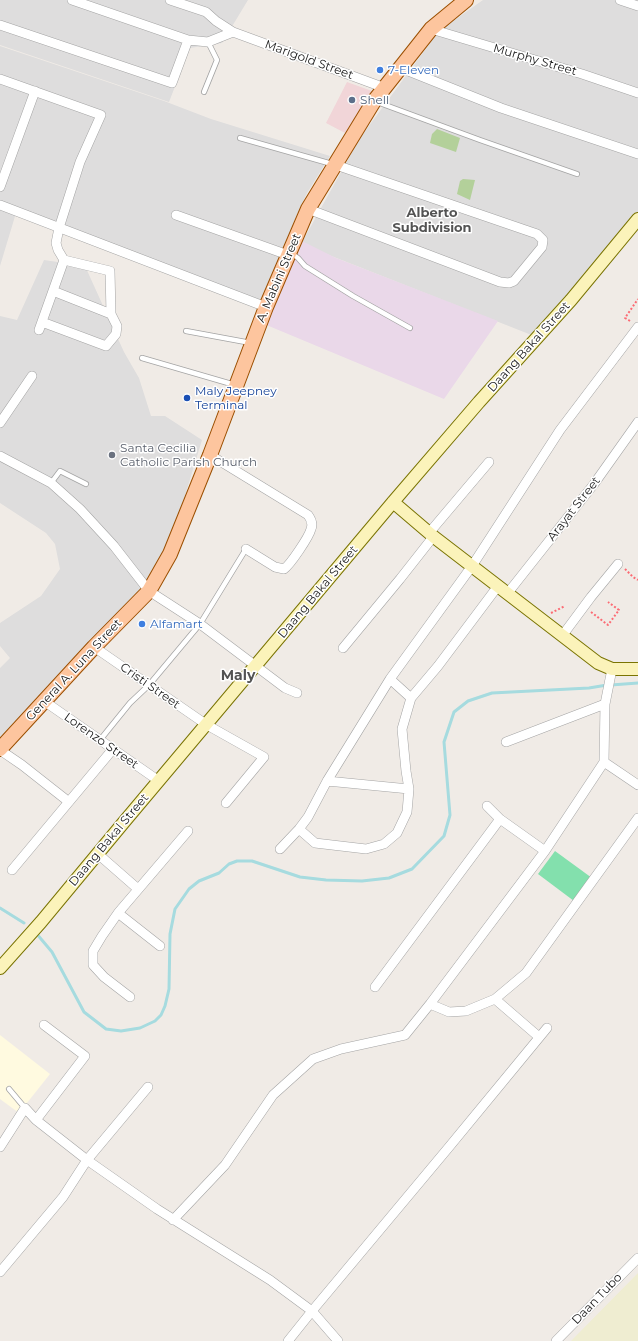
<!DOCTYPE html>
<html>
<head>
<meta charset="utf-8">
<style>
  body { margin:0 }
  canvas { display:block; background:#f0ebe6 }
</style>
</head>
<body>
<canvas width="638" height="1341"></canvas>
<script>
const g = document.querySelector('canvas').getContext('2d');
g.lineJoin = 'round';
function fillPath(path, color) {
  g.fillStyle = color;
  g.fill(path, 'evenodd');
}
function stroke(path, color, width, dash) {
  g.strokeStyle = color;
  g.lineWidth = width;
  g.lineCap = dash ? 'butt' : 'round';
  g.setLineDash(dash || []);
  g.stroke(path);
}
function write(font, color, halo, rows, align = 'center') {
  g.font = font + ' Montserrat,sans-serif';
  g.lineWidth = 3;
  g.setLineDash([]);
  g.textBaseline = 'middle';
  g.strokeStyle = halo;
  g.fillStyle = color;
  for (const [text, x, y, turn = 0] of rows) {
    g.save();
    g.translate(x, y);
    g.rotate((+turn || 0) * Math.PI / 180);
    g.textAlign = isNaN(turn) ? turn : align;
    if (halo) g.strokeText(text, 0, 0);
    g.fillText(text, 0, 0);
    g.restore();
  }
}
const residential = new Path2D(`
  M0 0H248L222 43 190 48 169 102 0 45Z
  M483 0H638V218L534 336 301 244 360 138 439 31Z
  M0 46 164 101 211 119 330 156 307 193 298 212 262 301 16 213 0 266Z
  M44 260 85 266 124 352 139 378 151 416H165L202 440 172 538 149 587 0 747V668L10 658 0 646V623L41 596 60 569 55 544 46 533 0 503V316L17 320Z`);
const commercial = new Path2D(`
  M347 82 372 91 345 133 326 123Z`);
const industrial = new Path2D(`
  M300 240 336 258 498 321 444 399 264 324Z`);
const education = new Path2D(`
  M0 1035 50 1074 19 1113 0 1099Z`);
const farmland = new Path2D(`
  M638 1273V1341H571Z`);
const forest = new Path2D(`
  M437 129 460 138 456 152 430 143 432 134Z
  M463 179 475 180 470 200 457 194 460 181Z`);
const pitch = new Path2D(`
  M555 851 592 878 574 901 538 874Z`);
const stream = new Path2D(`
  M611 685 638 683
  M0 908 24 923
  M36 933 52 952 84 1012 106 1029 121 1031 140 1028 155 1021 161 1015 165 1006 169 989 170 934 175 909 189 889 199 881 219 873 229 864 237 861H252L300 877 326 880 362 881 389 878 412 869 444 836 450 815 444 742 454 712 468 701 492 693 589 688 607 685`);
const path = new Path2D(`
  M630 321 625 318 638 299
  M625 569 633 577 638 580
  M591 612 608 625 619 610 608 602
  M551 613 565 606`);
const lane = new Path2D(`
  M204 92 217 60 208 42
  M377 102 480 140 577 174
  M240 138 332 164
  M291 253 298 258 305 266 353 296 410 328
  M186 331 251 343
  M142 358 235 385
  M51 483 60 471 86 484
  M100 740 130 703 149 685 200 624 246 549
  M9 1089 25 1108`);
const street = new Path2D(`
  M72 0 188 40 208 42 233 32
  M170 0 206 12 216 21 233 32 385 88
  M620 0 638 6
  M0 25 172 83 188 40
  M431 29 582 74 638 93
  M401 68 501 108 638 154
  M0 79 101 115 80 162 59 228 56 243 58 250 64 260 39 330
  M0 187 35 91
  M0 205 266 307
  M308 209 500 282 509 283 514 281 542 247 543 240 537 234 336 165
  M176 215 288 255
  M53 291 111 314
  M42 322 106 346 116 334 117 326 111 314 110 271 64 260
  M0 423 32 376
  M210 455 308 515C311 519 313 524 311 529 309 537 290 565 284 569L275 567 246 549
  M0 456 51 483 80 509 114 546 149 591 200 624 285 688 297 693
  M429 533 489 462
  M507 594 594 484 638 422
  M562 636 591 597 618 564
  M94 647 207 725 264 757 226 803
  M343 648 400 579 433 537
  M390 679 411 698
  M44 701 159 781
  M506 742 605 704
  M0 750 22 765 69 802
  M604 762 638 785
  M327 781 409 789
  M487 806 500 819 545 851
  M299 829 315 843 366 849 384 844 397 833 407 812 409 789 406 771 402 729 411 698 438 666 498 586
  M280 849 299 829 308 817 327 781 390 679 472 566 560 430 638 327
  M98 854 138 889
  M12 870 113 749
  M118 913 160 946
  M375 987 500 819
  M130 997 104 977 93 965V951L102 936 118 913 188 831
  M495 999 539 1037
  M430 1004 449 1012 466 1011 495 999 526 973 638 818
  M36 1120 85 1056 44 1025
  M0 1147 25 1108 36 1120 87 1160 157 1209 270 1280 312 1311 338 1341
  M173 1220 225 1165 273 1095 313 1059 341 1049 405 1035 430 1004 545 851 604 762 605 704 612 669
  M0 1272 63 1197 87 1160 148 1087
  M288 1341 312 1311 449 1147 547 1028
  M556 1341 638 1258`);
const secondary = new Path2D(`
  M393 502 434 537 598 663 612 669H638
  M0 968 41 922 124 822 393 502 479 402 571 300 638 219`);
const primary = new Path2D(`
  M0 749 94 647 149 591 170 554 210 455 266 307 308 209 374 101 431 29 466 0`);
const markers = [
  [380,70,4,"#3f7fe0"],
  [352,100,4,"#5c6f8a"],
  [187,398,4,"#1a4fb4"],
  [112,455,4,"#6b7280"],
  [142,624,4,"#3f7fe0"]
];
const streetNames = [
  ["Marigold Street",309,60,20],
  ["Murphy Street",535,60,16],
  ["A. Mabini Street",279,278,-67],
  ["Daang Bakal Street",529,347,-48],
  ["Arayat Street",574,509,-52],
  ["Daang Bakal Street",318,592,-50],
  ["General A. Luna Street",74,670,-47],
  ["Cristi Street",150,686,35],
  ["Lorenzo Street",101,741,35],
  ["Daang Bakal Street",109,840,-50],
  ["Daan Tubo",597,1299,-46]
];
const shopNames = [
  ["7-Eleven",388,70],
  ["Alfamart",150,624]
];
const serviceNames = [
  ["Shell",360,100]
];
const transitNames = [
  ["Maly Jeepney",195,391],
  ["Terminal",195,405]
];
const worshipNames = [
  ["Santa Cecilia",120,448],
  ["Catholic Parish Church",120,462]
];
const neighbourhoodNames = [
  ["Alberto",432,213],
  ["Subdivision",432,228]
];
const quarterNames = [
  ["Maly",238,676]
];
fillPath(residential, '#dedddd');
fillPath(commercial, '#f1d5d8');
fillPath(industrial, '#ead8e9');
fillPath(education, '#fffae0');
fillPath(farmland, '#efedd1');
fillPath(forest, '#b3d09a');
fillPath(pitch, '#83e0ad');
stroke(stream, '#a6dbdf', 3);
stroke(lane, '#a4a4a4', 6);
stroke(street, '#a4a4a4', 10);
stroke(secondary, '#7a7403', 14);
stroke(primary, '#9b4f00', 16);
stroke(path, '#fc6b74', 2, [2, 2]);
stroke(lane, '#fff', 4.5);
stroke(street, '#fff', 9);
stroke(secondary, '#fbf3ba', 12);
stroke(primary, '#fdc59e', 14);
for (const [x, y, r, color] of markers) {
  const dot = new Path2D();
  dot.arc(x, y, r, 0, 2 * Math.PI);
  g.fillStyle = color;
  g.fill(dot);
  stroke(dot, '#fff', 1.5);
}
write('12px', '#202020', '#fff', streetNames);
write('12px', '#366cbe', '#fff', shopNames, 'left');
write('12px', '#4e5e75', '#fff', serviceNames, 'left');
write('12px', '#164399', '#fff', transitNames, 'left');
write('12px', '#5b616d', '#fff', worshipNames, 'left');
write('bold 13px', '#535353', '#fff', neighbourhoodNames);
write('bold 14px', '#535353', '#fff', quarterNames);
</script>
</body>
</html>
